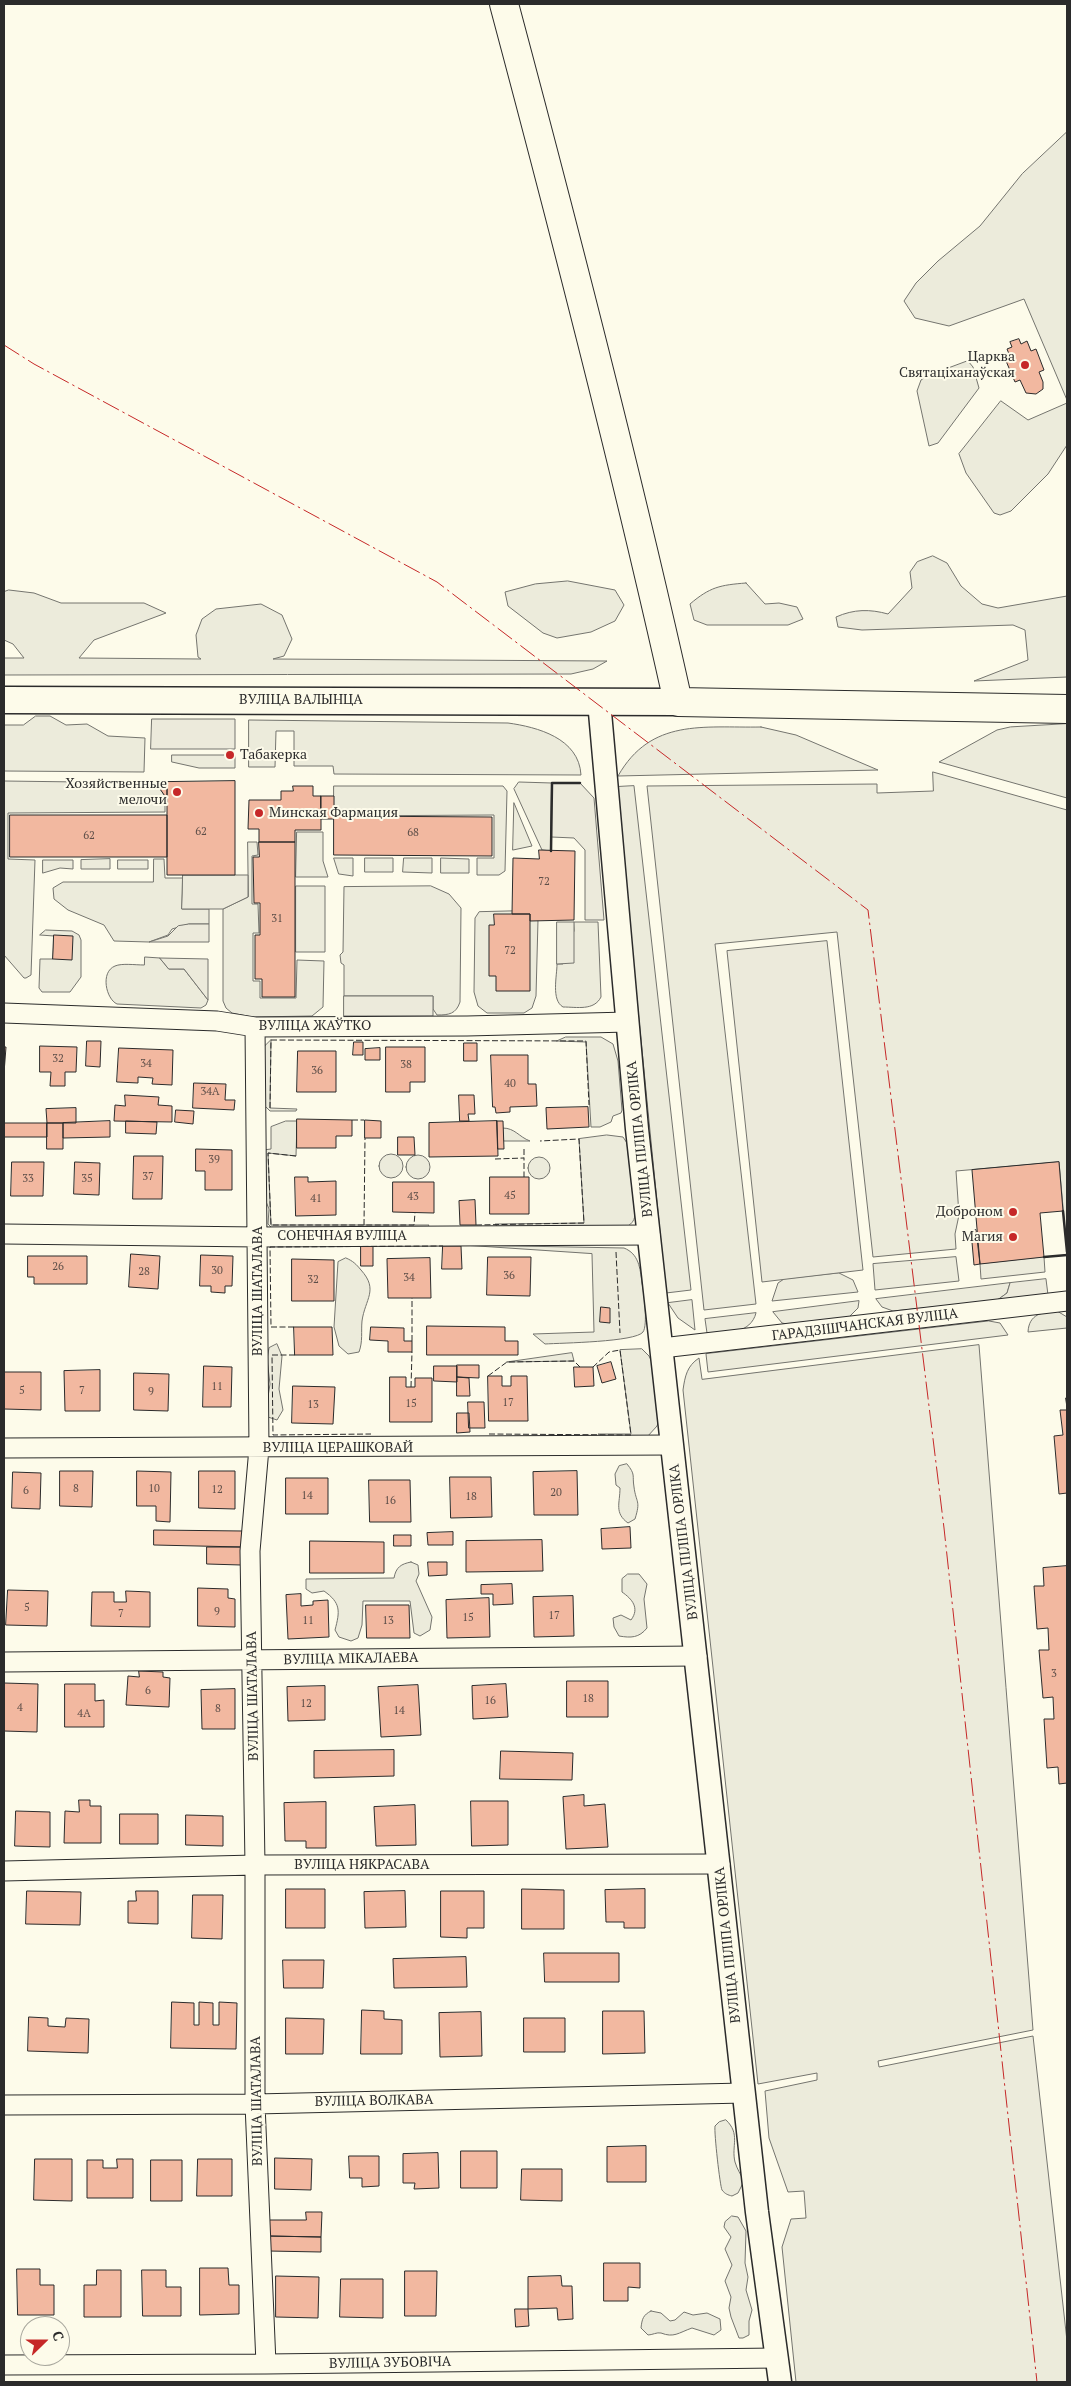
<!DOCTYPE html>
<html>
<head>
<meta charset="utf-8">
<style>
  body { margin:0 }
  #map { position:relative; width:1071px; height:2386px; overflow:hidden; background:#fdfbea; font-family:"PT Serif",serif }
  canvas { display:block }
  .frame { position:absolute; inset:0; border:5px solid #2b2b2b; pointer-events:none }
  .north { position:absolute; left:20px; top:2316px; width:50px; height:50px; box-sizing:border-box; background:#fdfbea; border:1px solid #a9a89e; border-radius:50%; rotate:68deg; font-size:14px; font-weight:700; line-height:20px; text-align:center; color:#2b2b2b }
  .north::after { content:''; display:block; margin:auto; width:18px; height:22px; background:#c62828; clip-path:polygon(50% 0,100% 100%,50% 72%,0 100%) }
</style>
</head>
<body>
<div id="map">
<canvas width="1071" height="2386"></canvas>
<div class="frame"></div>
<div class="north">С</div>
</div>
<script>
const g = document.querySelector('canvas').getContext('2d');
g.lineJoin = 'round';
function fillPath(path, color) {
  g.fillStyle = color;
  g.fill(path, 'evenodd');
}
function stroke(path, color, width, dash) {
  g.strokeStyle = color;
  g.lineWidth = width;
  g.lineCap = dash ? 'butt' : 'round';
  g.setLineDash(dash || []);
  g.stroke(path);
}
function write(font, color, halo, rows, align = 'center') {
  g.font = font + ' "PT Serif",serif';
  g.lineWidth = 4;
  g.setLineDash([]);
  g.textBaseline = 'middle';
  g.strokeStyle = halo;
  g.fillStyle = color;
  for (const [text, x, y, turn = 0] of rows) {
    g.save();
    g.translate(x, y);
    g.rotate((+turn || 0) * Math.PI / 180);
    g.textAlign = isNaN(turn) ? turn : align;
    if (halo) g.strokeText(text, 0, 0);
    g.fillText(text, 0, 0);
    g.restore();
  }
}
const green = new Path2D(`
  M1067 132V400L1024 299 949 326 915 318 904 301 916 283 938 261 980 226 1022 174Z
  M968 361 973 367 979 388 938 443 929 446 917 391 921 380 927 376Z
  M1001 401 1028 420 1067 403V445L1048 474 1011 511 1000 515 994 513 966 473 959 454Z
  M933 556 947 563 961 586 982 604 998 608 1067 596V677L974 681 1028 660 1025 630 1013 625 862 630 838 627 836 617C854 609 870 609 888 614L912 588 910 572 917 562Z
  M568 581 615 590 624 605 615 621 591 632 557 638 543 633 508 606 505 592 535 584Z
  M746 583 765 604 779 603 797 607 803 619 788 625H707L694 620 690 604C710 587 720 585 746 583Z
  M9 590 34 593 61 603H144L166 613 94 640 79 658 201 659 198 657 196 635 202 619 216 609 261 604 282 615 292 639 284 656 273 659 607 661 593 669 571 674 4 675V658H24L13 644 4 640V592Z
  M36 716H50L66 725 87 724 108 736 145 738 144 772 4 771V725H23Z
  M249 720 508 723C537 727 579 738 581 775L334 774 333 766H294V731H276L275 767H249Z
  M1067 724V798L939 762 997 730 1010 727Z
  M761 727 796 735 878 770 618 776C651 718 703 728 761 727Z
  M172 755H235V768H199L172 762Z
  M933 772 1067 810V1252L1059 1162 956 1171 959 1215 955 1234 956 1249 873 1257 837 932 715 944 756 1304 704 1310 647 786 877 784V793L933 791Z
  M4 781 156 783 165 796V812L8 813V859L35 860 31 975 26 978H24L4 955Z
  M519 782 552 783 551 851 542 850 514 789Z
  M334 786H503L507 791 505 871 499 875H477V858H494V815L334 816Z
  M634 786 691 1290 666 1293 616 787Z
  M514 803 532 846 513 850Z
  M297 832H323V861L328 877H296Z
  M248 842H257L258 855 252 856V904H258L259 933H253V981H260V998H296L297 960 324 961 323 1007 312 1016 252 1017 232 1013 226 1008 223 1001V909L248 897Z
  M334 858H353V876L339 874Z
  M365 858H393V872H365Z
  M404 858H432V873L403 872Z
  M441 858 469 859V873H441Z
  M110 859V869H81V860Z
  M154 859H164L165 878H183L182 909H209V924H189L172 929 168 935 149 942 114 941 104 925 68 910 54 899 53 888 63 882H153Z
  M43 860H73V869L60 868 43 873Z
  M118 860H148V869H118Z
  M296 886H325V952H296Z
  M431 886 449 894 461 908 460 1002C456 1014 449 1015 437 1015L433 1009V996H344V965L341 963 340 955 343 952 344 887Z
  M513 911 538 920 536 996 532 1008 524 1013H487L478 1006 474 992 475 918 479 912Z
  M574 922H598L601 997C594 1011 577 1007 563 1007 551 1000 557 976 557 964H563L574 931Z
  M46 930 72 931 79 935 81 940V977L70 992H42L39 988 40 959H53L54 936 40 935Z
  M145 957 160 958 169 969H184L208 1000 206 1005 201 1008 117 1004C106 999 100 972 115 966 122 963 135 965 144 965Z
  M566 1037H601L613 1044 618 1061 622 1110 621 1113 613 1116 611 1122 600 1127H591L586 1042 557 1041Z
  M271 1040 270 1108 297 1109 296 1111H270L265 1106 264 1047Z
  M286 1121H297L296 1156 268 1153 271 1225H429L427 1228 273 1229 268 1224 269 1209 265 1199 263 1150 271 1149V1127Z
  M503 1128C515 1128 519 1137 530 1141H504Z
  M607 1135 623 1137 627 1143 635 1215C634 1222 631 1224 625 1228L500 1230 495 1224 584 1223 579 1139Z
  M379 1166a12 12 0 1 1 24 0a12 12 0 1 1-24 0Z
  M406 1167a12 12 0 1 1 24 0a12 12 0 1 1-24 0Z
  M528 1168a11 11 0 1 1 22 0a11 11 0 1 1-22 0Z
  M463 1245 624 1248C639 1254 640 1268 642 1283 644 1293 648 1325 643 1332 636 1342 561 1343 545 1344L533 1334 594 1332 592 1254Z
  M956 1257 959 1281 875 1290 873 1264Z
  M1044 1257 1045 1272 981 1279 980 1264Z
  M346 1258C353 1261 356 1264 361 1270 379 1290 365 1299 362 1321 361 1332 363 1341 359 1352L348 1354 339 1346 334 1327 338 1262Z
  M839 1273 853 1280 858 1292 772 1301 778 1283 784 1279Z
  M1010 1283 1007 1293 996 1301 893 1311 882 1307 876 1299Z
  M692 1300 695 1330 678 1318 668 1303Z
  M859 1301 858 1308 849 1317 791 1325 782 1323 773 1312Z
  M1057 1311 1067 1317V1328L1028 1332C1029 1314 1042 1312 1057 1311Z
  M756 1313C751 1334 725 1334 707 1333L705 1319Z
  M989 1321 1000 1323 1008 1335 708 1372 706 1354Z
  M277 1344 282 1356 279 1389 283 1410 277 1420 265 1416 270 1384 267 1359 269 1348Z
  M979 1345 1033 2030 878 2061 879 2067 1033 2036 1067 2341V2382H796L782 2247 791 2219 806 2218 804 2191 788 2192 769 2138 765 2091 817 2080V2073L758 2084 683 1390C685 1376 687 1366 699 1358L702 1379Z
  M642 1349 649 1356 652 1362 659 1420 657 1426 647 1437 609 1441 598 1434H631L620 1350Z
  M572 1353 574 1361 507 1362Z
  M627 1464C636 1475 632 1475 634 1487 636 1503 641 1500 635 1519L628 1523C614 1513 620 1503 620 1488L616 1485 615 1474 619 1466Z
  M411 1562 418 1565 419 1574 416 1581 432 1617 430 1630 420 1636 414 1633 410 1601H363L362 1625 358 1638 351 1641 339 1637 335 1630C340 1611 341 1603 324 1591L312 1593 306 1589V1579L394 1578C396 1567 401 1564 411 1562Z
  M628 1574H639L647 1584 644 1599 647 1628C639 1638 631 1638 619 1636L614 1627 613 1618 621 1615 631 1620C640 1608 632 1599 622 1592V1579Z
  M726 2120C741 2134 731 2146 735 2162 737 2169 741 2175 744 2181L738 2193 732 2196C728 2195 725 2194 722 2190 720 2186 714 2133 715 2126L719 2122Z
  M732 2216 738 2217 746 2231 745 2263 748 2277 746 2290 752 2310 749 2321V2335L743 2338H739L731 2317 729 2308 731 2297 725 2281 732 2265 725 2249 731 2237 724 2227 725 2222Z
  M651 2311 661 2313 670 2321 675 2320 684 2312 693 2315 707 2313 720 2319 721 2330 714 2335 692 2328C678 2333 674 2338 661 2333 657 2332 652 2335 648 2335L641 2328C642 2319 643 2315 651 2311Z`);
const parking = new Path2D(`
  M152 719H235V749H151Z
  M552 783H580L594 798 604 920H585V850L574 838 551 837Z
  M183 875H248V897L223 909H182Z
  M557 922H574V963L557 964Z
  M189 924H209V942H149L168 936 178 926Z
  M827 941 863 1270 762 1282 727 951Z
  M160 958 208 959V1000L184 969H169Z
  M344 996H433V1016H344Z
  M1046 1279 1048 1295 996 1301 1007 1293 1010 1283Z`);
const building = new Path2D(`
  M1019 339 1021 344 1027 341 1031 351 1036 349 1044 370 1039 372 1043 382V389L1036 394 1026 393 1020 380 1015 382 1006 361 1011 359 1007 349 1012 347 1010 342Z
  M235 781V875H167V782Z
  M167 782V799L160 789Z
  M293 786H313V796H321V830H295V842H259V829H248L249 800H281V791H293Z
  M321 796H334V819H321Z
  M10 815H167V857H10Z
  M334 816 492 817V856L334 855Z
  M259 842H295V997H262V979H255V935H260V903H254L253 857H259Z
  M539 850 575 851 574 920 530 921V914H512L513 858 539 859Z
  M494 914H530V991H496V976H489V925H494Z
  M54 935 73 936 72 960 53 959Z
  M87 1041H101L100 1067 86 1066Z
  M354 1042H363V1055H353Z
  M464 1043H477V1061H464Z
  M40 1046 77 1047 76 1072H65V1086H50L51 1072H40Z
  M4 1047H6L4 1073Z
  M386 1047H425V1082H410V1092H386Z
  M119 1048 173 1050 172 1085 152 1084 153 1078 138 1077V1083L117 1082Z
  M380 1048V1060H365V1049Z
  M298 1051H336V1092H297Z
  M491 1055H528V1084H536L537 1106 510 1107V1112L496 1113 495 1107H493Z
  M194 1083 226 1084 225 1100H235L234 1110 193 1108Z
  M125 1095 159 1097 158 1105 172 1106V1122L114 1121 115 1105 125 1106Z
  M459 1095H474L475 1114H468L469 1121H460Z
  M588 1107 589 1127 547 1129 546 1108Z
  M76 1108V1123H47L46 1109Z
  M176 1110 194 1111 193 1124 175 1122Z
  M297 1119 352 1120V1136H336V1148H297Z
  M365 1120 381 1121V1138H365Z
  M110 1121V1137L63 1138V1123Z
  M126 1121 157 1122 156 1134 126 1133Z
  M497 1121 498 1156 429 1157V1123Z
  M497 1121H503L504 1149H498Z
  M4 1123H47V1137H4Z
  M47 1123H63V1149H47Z
  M398 1137H414L415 1155H398Z
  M196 1149 232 1150V1190H205V1171H196Z
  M134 1156H163L162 1199H133Z
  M12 1162H44L43 1196H11Z
  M75 1162 100 1163 99 1195 74 1194Z
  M1059 1162 1063 1211 1040 1213 1044 1257 980 1264 972 1170Z
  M295 1177H308V1182L336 1181V1215L296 1216Z
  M490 1177H529V1214H490Z
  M393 1182H434V1213L393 1212Z
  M475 1200 476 1225H460L459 1201Z
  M976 1230 980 1264 974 1265 971 1231Z
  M361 1246H373V1266H361Z
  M443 1246H461L462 1269H442Z
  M131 1254 160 1256 158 1289 129 1287Z
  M201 1255 233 1256 232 1286H225V1293L211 1292V1286H200Z
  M28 1256H87V1284H34V1277H28Z
  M488 1257H531L530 1296 487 1295Z
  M430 1258 431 1298H388L387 1259Z
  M292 1259 334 1260V1301H292Z
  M601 1307 610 1308V1323L600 1322Z
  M427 1326 505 1327V1341H518V1355H427Z
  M294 1327H332L333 1355H295Z
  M371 1327 404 1328V1341H412V1352H388V1341L370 1340Z
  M611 1362 616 1379 602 1383 597 1366Z
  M457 1365H479V1378L457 1377Z
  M204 1366 232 1367 231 1407H203Z
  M434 1366H457V1382L434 1381Z
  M574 1367H593L594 1386 575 1387Z
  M100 1370V1411H65L64 1371Z
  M4 1372H41V1410L4 1409Z
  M134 1373 169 1374 168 1411 134 1410Z
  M488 1376H502V1386H511V1376H527L528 1421H489Z
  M390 1377H406V1387H415V1378H432V1422H390Z
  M457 1377 469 1378 470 1396H457Z
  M293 1386 335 1387 333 1424 292 1423Z
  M1066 1398H1067V1493L1059 1494 1054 1436 1063 1435 1060 1410H1067Z
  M468 1402H484L485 1428H469Z
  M457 1413H469L470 1432 457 1433Z
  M60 1471H93L92 1507 60 1506Z
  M137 1471 171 1472 170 1522 156 1521V1506H137Z
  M199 1471H235V1509L199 1508Z
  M577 1471 578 1515H534L533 1472Z
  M13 1472 41 1473 40 1509 12 1508Z
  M450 1477H491L492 1517 451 1518Z
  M286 1478H328V1514H286Z
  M369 1480H410L411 1522H370Z
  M630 1527 631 1548 602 1549 601 1529Z
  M154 1530 243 1531 242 1547 154 1545Z
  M453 1532V1545H428L427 1533Z
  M394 1535H411V1546H394Z
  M542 1540 543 1571 466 1572V1541Z
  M310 1541 384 1542V1573H310Z
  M207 1547H242L241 1565 207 1564Z
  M428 1562H447V1575L429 1576Z
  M1067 1566V1783L1059 1784 1058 1767 1047 1768 1044 1719H1054L1053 1697 1043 1698 1039 1650H1049L1048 1628 1037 1629 1034 1586H1044L1043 1568Z
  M512 1584 513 1604 493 1605V1594H481V1585Z
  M198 1588 228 1589V1598L235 1599V1627L198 1626Z
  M8 1590 48 1591 47 1626 6 1625Z
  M126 1591 150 1592V1627L91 1626 92 1592H114V1602H126Z
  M301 1594V1606L313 1605V1601L328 1600 329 1637 288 1639 286 1595Z
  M573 1596 574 1636 534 1637 533 1597Z
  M489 1598 490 1637 447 1638 446 1600Z
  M366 1605H409L410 1638H367Z
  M139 1671 163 1672V1677L170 1678 169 1707 126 1705 128 1676 139 1677Z
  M567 1681H608V1717H567Z
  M4 1683 38 1684 37 1732 4 1731Z
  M65 1684H95V1701L104 1700V1727H65Z
  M506 1684 508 1717 473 1719 472 1686Z
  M418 1685 421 1735 381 1737 378 1687Z
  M325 1686V1720L288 1721 287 1687Z
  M235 1689V1729H202L201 1690Z
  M394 1750V1776L314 1778V1751Z
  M501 1751 573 1753 572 1780 500 1779Z
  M584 1795V1806L605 1804 608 1847 566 1849 563 1797Z
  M79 1800H90V1806H101V1843H64L65 1811 79 1812Z
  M471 1801H508V1845L472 1846Z
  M326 1802V1848H306V1841H285L284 1803Z
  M415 1805 416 1845 376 1846 374 1807Z
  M16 1811 50 1812V1847L15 1846Z
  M120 1814H158V1844H120Z
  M186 1815 223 1816V1846L186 1845Z
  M286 1889H325V1928H286Z
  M522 1889 564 1890V1929H522Z
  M645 1889V1928H624V1922H606L605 1890Z
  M27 1891 81 1892 80 1925 26 1924Z
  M136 1891H158V1924L128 1923V1901H136Z
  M405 1891 406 1927 365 1928 364 1892Z
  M441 1891H484V1928H467V1938L441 1937Z
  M193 1895H223L222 1939 192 1938Z
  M544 1953H619V1982H545Z
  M466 1957 467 1987 394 1988 393 1959Z
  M283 1960H324L323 1988H284Z
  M172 2002 194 2003V2025H199V2002L213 2003V2025H219V2002L237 2003 236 2049 171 2048Z
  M362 2010 384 2011V2019L402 2020V2054H361Z
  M603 2011H644L645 2053 603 2054Z
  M481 2012 482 2056 440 2057 439 2013Z
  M29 2017 48 2018V2026L65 2027 66 2018 89 2019 88 2053 28 2051Z
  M286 2018 324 2019 323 2054H286Z
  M524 2018H565V2052H524Z
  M646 2146V2182H607V2147Z
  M461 2151H497V2188H461Z
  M438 2153 439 2188 414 2189 415 2183H403V2154Z
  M349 2156H379V2186L362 2187V2178H350Z
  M275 2158 312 2159 311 2190 275 2189Z
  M35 2159H72V2201L34 2200Z
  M117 2159H133V2198H87V2160H103V2168H117Z
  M198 2159H232V2196H197Z
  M151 2160H182V2201H151Z
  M522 2169H562V2201L521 2200Z
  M306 2212H322L321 2237 268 2236 269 2220H306Z
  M268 2236 321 2237V2252L268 2251Z
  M604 2263H640V2288L628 2287V2301H604Z
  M200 2268H228L229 2285H239V2314L200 2315Z
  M17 2269H40V2285H54V2315H18Z
  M97 2270H121V2317H84V2285H96Z
  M142 2270H166V2287H181V2316H143Z
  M405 2271H437L436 2316H405Z
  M276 2276 319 2277 318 2318 276 2317Z
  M561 2276 562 2286H572L573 2319 558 2320 557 2308 528 2309V2277Z
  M341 2279H383V2318L340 2317Z
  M515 2309H528L529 2326 516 2327Z`);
const minor = new Path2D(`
  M4 1013 217 1021 255 1027 467 1026 628 1022
  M255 1027 259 1448 250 1551 255 1865V2104L266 2364
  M4 1234 258 1237 650 1235
  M662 1348 1067 1301
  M4 1448 673 1445
  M4 1662 697 1656
  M4 1871 255 1865 720 1864
  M4 2105 255 2104 744 2093
  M4 2365 266 2364 777 2358`);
const tertiary = new Path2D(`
  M599 701 637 1129 757 2212 780 2382`);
const secondary = new Path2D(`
  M4 700 678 702`);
const primary = new Path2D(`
  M504 4C566 236 626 468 678 702L1067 709`);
const fence = new Path2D(`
  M270 1108 271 1040 586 1041 589 1105
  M352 1120H364
  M524 1149V1158
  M296 1156 268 1153 271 1225H414L415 1213
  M495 1159 524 1158V1177
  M364 1225 365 1138
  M476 1225 584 1223 579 1139 540 1141
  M616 1252 620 1333
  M294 1327H271L270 1247 443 1246
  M412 1341V1298
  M295 1355H272L273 1435 371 1434
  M488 1376 507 1362 574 1361 580 1367
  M411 1387 412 1352
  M489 1434 631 1435 620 1350 609 1352 593 1367`);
const wall = new Path2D(`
  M551 851 552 783H580
  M1063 1211 1067 1252
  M1044 1257 1067 1255`);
const power = new Path2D(`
  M4 345 34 364 437 582 868 910 944 1528 1037 2382`);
const markers = [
  [1025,365,5,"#c62828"],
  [230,755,5,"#c62828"],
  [177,792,5,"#c62828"],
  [259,813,5,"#c62828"],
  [1013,1212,5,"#c62828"],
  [1013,1237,5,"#c62828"]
];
const numberNames = [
  ["62",201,832],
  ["68",413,833],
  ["62",89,836],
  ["72",544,882],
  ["31",277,919],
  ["72",510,951],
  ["32",58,1059],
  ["34",146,1064],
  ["38",406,1065],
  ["36",317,1071],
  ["40",510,1084],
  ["34А",210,1092],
  ["39",214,1160],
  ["37",148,1177],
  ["33",28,1179],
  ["35",87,1179],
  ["45",510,1196],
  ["43",413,1197],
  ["41",316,1199],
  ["26",58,1267],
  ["30",217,1271],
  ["28",144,1272],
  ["36",509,1276],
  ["34",409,1278],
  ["32",313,1280],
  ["11",217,1387],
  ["5",22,1391],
  ["7",82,1391],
  ["9",151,1392],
  ["17",508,1403],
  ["15",411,1404],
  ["13",313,1405],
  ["8",76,1489],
  ["10",154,1489],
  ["12",217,1490],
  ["6",26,1491],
  ["20",556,1493],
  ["14",307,1496],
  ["18",471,1497],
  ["16",390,1501],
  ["5",27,1608],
  ["9",217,1612],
  ["7",121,1614],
  ["17",554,1616],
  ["15",468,1618],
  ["11",308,1621],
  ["13",388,1621],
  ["3",1054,1674],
  ["6",148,1691],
  ["18",588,1699],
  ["16",490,1701],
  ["12",306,1704],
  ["4",20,1708],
  ["8",218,1709],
  ["14",399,1711],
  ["4А",84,1714]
];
const poiNames = [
  ["Царква",1015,357],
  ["Святаціханаўская",1015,373],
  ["Табакерка",240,755,"left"],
  ["Хозяйственные",167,784],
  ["мелочи",167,800],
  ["Минская Фармация",269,813,"left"],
  ["Доброном",1003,1212],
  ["Магия",1003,1237]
];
const streetNames = [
  ["ВУЛІЦА ВАЛЫНЦА",301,700],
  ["ВУЛІЦА ЖАЎТКО",315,1026],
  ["ВУЛІЦА ПІЛІПА ОРЛІКА",640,1139,-96],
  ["СОНЕЧНАЯ ВУЛІЦА",342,1236],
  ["ВУЛІЦА ШАТАЛАВА",258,1291,-90],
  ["ГАРАДЗІШЧАНСКАЯ ВУЛІЦА",865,1325,-7],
  ["ВУЛІЦА ЦЕРАШКОВАЙ",338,1448],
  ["ВУЛІЦА ПІЛІПА ОРЛІКА",684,1542,-97],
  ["ВУЛІЦА МІКАЛАЕВА",351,1659,-1],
  ["ВУЛІЦА ШАТАЛАВА",253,1696,-91],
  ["ВУЛІЦА НЯКРАСАВА",362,1865],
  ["ВУЛІЦА ПІЛІПА ОРЛІКА",728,1945,-96],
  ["ВУЛІЦА ШАТАЛАВА",257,2101,-91],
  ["ВУЛІЦА ВОЛКАВА",374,2101,-1],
  ["ВУЛІЦА ЗУБОВІЧА",390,2363,-1]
];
fillPath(green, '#ecebdb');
stroke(green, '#74746e', 1);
fillPath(parking, '#eceadb');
stroke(parking, '#74746e', 1);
fillPath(building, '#f2b8a0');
stroke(building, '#2b2b2b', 1);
stroke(minor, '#2b2b2b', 21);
stroke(tertiary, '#2b2b2b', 25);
stroke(secondary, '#2b2b2b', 29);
stroke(primary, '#2b2b2b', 30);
stroke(minor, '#fdfbea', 19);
stroke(tertiary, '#fdfbea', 22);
stroke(secondary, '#fdfbea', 26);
stroke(primary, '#fdfbea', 28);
stroke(fence, '#2b2b2b', 1, [6, 2.5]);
stroke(wall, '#2b2b2b', 2.5);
stroke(power, '#c62828', 1, [18, 4, 2.5, 4]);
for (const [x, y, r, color] of markers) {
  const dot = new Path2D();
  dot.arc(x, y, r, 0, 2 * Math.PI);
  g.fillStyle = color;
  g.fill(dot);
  stroke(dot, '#fdfbea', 2);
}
write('11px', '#5d4e48', null, numberNames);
write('14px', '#2b2b2b', '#fdfbea', poiNames, 'right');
write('14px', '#2b2b2b', '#fdfbea', streetNames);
</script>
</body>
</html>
